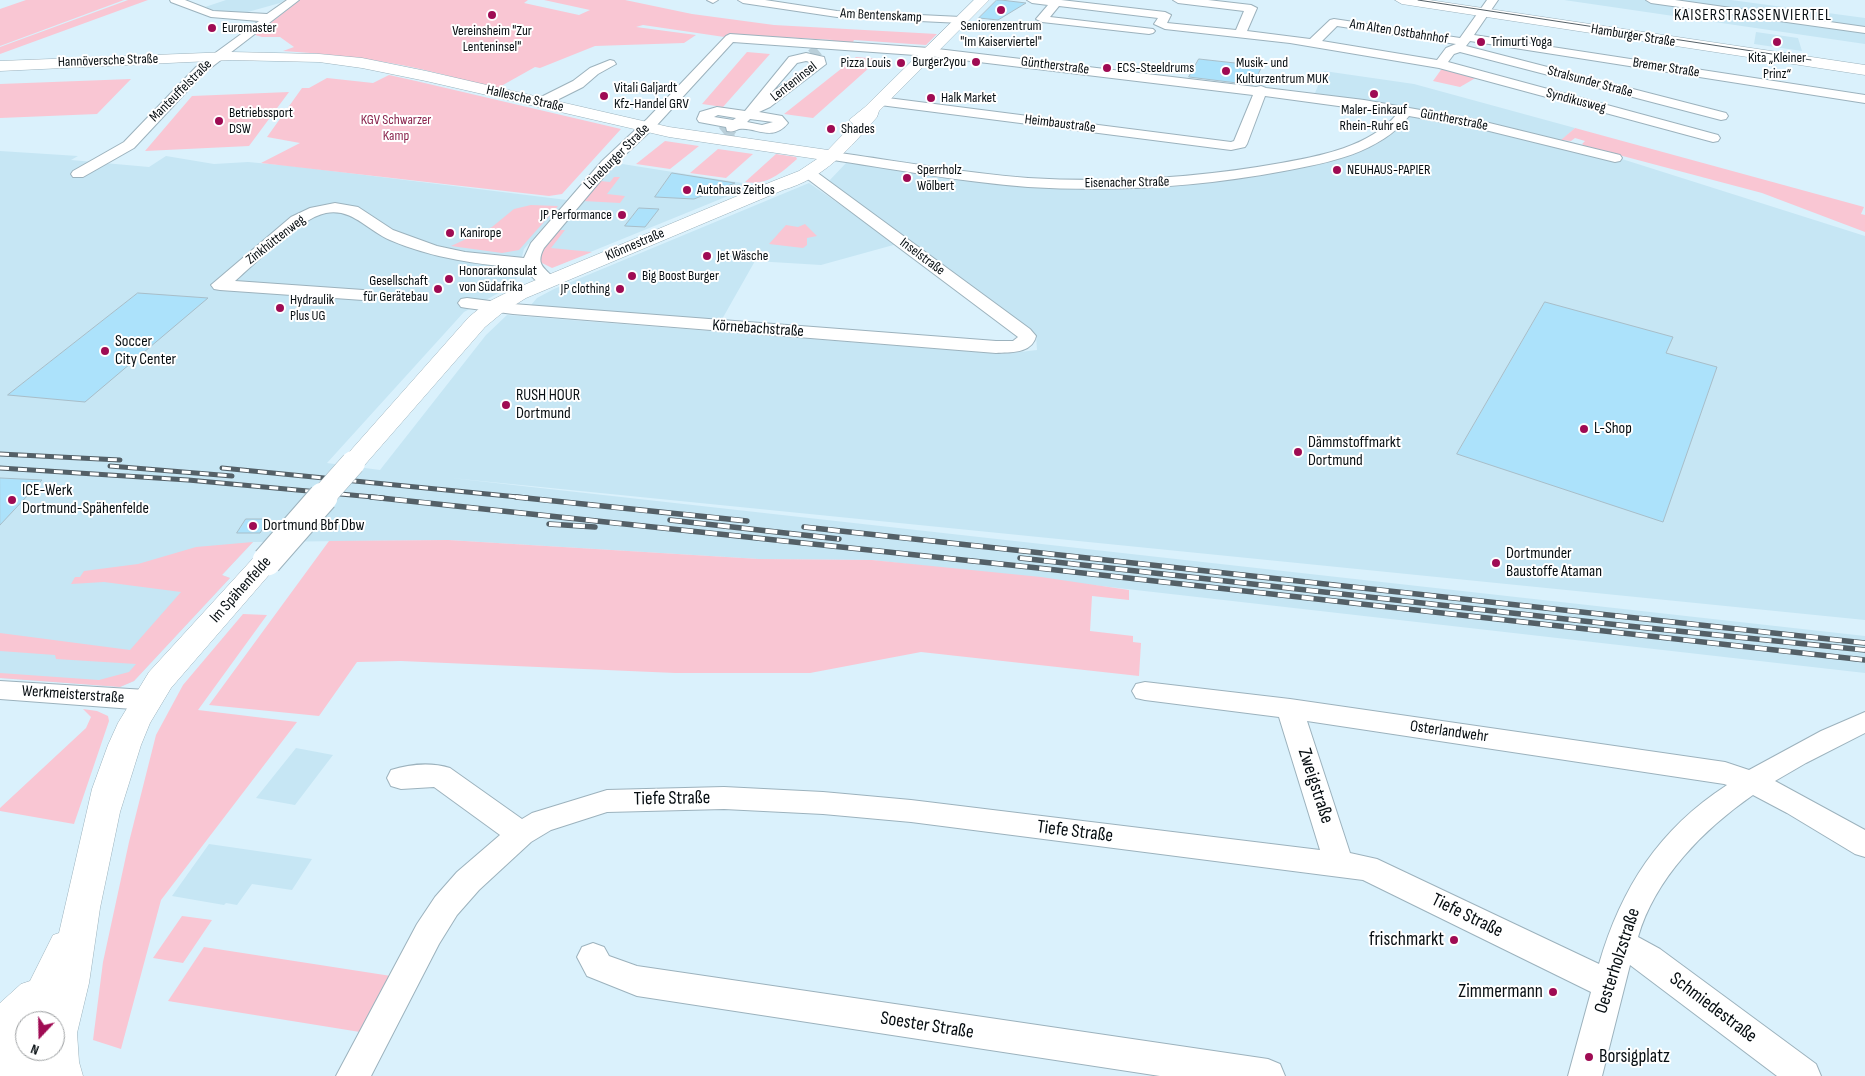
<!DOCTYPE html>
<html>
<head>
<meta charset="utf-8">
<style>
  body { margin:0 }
  #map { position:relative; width:1865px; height:1076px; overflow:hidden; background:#daf1fc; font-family:"Sofia Sans Condensed",sans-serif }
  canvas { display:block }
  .north { position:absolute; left:15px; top:1011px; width:50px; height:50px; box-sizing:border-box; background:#fff; border:1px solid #9b9ea0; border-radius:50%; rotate:201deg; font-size:14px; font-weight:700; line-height:20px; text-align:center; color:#060d11 }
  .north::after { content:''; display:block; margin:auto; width:18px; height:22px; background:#9f0b53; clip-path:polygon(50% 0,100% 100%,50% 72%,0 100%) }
</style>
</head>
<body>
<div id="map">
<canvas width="1865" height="1076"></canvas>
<div class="north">N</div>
</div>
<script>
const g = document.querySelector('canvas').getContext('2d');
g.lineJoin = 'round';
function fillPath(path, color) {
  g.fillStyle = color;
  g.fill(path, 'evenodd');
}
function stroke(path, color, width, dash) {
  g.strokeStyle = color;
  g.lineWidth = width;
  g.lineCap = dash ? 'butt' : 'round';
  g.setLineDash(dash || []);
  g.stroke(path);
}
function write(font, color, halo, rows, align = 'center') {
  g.font = font + ' "Sofia Sans Condensed",sans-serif';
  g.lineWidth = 4;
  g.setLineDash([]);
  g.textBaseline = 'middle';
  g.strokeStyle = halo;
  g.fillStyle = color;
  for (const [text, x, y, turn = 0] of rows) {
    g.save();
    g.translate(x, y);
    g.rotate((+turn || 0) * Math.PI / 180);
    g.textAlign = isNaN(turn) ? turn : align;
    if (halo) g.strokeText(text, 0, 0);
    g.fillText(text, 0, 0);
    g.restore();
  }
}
const built = new Path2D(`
  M226 0H285L280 3 237 15 225 14 205 7Z
  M1564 0H1731L1865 18V44Z
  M1756 32 1798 38 1802 51 1754 44Z
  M1324 71 1414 84 1575 128 1562 140 1865 236V620L451 478 1865 636V673L872 560 759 559 448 540 253 542 222 575 230 578 134 681 120 687 0 678V151L78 156 71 160 149 167 166 156 214 164 248 162 292 166 567 200 524 249 515 284 464 312 327 463 380 470 486 335 507 315 1003 354 1037 350 1036 336 828 182 847 162 1026 185 1134 189 1253 177 1326 163 1379 143 1416 110 1315 93Z
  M616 163 755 185 556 266 542 251Z
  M809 183 897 244 821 265 755 261 721 321 537 307 531 305 537 298 554 289Z
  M296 748 333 755 295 805 256 798Z
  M209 844 312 859 292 890 252 884 237 905 226 903 224 905 172 896Z`);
const green = new Path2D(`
  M26 0H124L0 46V9Z
  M128 0H148L0 54V47Z
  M300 0H528L524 3 579 15 590 10 544 0H625L692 14 774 25 937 34 926 45 854 40 852 44 831 43 833 40 746 35 743 38H731L643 25 636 27 696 35 684 43 595 46 540 68 535 67 494 90C423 65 358 56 283 51L294 47 280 37H262L255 35Z
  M747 52 770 54 723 107 702 104Z
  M856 57 879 59 813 118 784 114Z
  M1443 67 1479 76 1460 87 1433 81Z
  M389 75 416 81 621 129 562 194 549 196 261 163 300 143 267 137 302 88H309L327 78 373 83Z
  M131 79 97 114 0 118V84Z
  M289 92 249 146 145 151 192 96Z
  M1575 128 1864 207 1861 214 1865 215V232L1762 193 1585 146 1582 144 1585 141 1575 138 1571 141 1561 140Z
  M665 141 699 146 670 169 636 164Z
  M718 149 753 154 726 178 690 173Z
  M776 154 796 157 797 159C781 173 767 186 745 182Z
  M614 177H620L607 194 625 196 620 203 583 201 600 181 610 182Z
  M531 205 558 206 519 250 502 253 451 246 492 227 514 209Z
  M805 224 817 236 807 238V245L803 248 769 244 786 225 798 227Z
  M557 230H565L551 248 592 252 552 268 540 262V251Z
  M448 540 759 559 872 560 1041 577 1129 590V600L1092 596 1090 631 1133 636V642L1141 643 1139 676 921 652 810 673H675L401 661 357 662 319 716 209 705 329 541Z
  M253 542 222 575 230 578 134 681 120 687 0 678V673L99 680 129 672 136 664 56 659 55 655 0 651V633L130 650 181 592 104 582 71 584 75 577H80L84 571 138 564 196 547Z
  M243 614 267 615 198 710 297 722 161 900 121 1049 93 1040 103 962 129 842 156 735 183 685Z
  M83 709 97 711 108 716 109 721 74 824 0 811V808L86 728 91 717Z
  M182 916 212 920 183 963 153 958Z
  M204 947 391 976 360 1032 168 1001Z`);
const building = new Path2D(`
  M997 0H1001L1026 3 998 20 979 18Z
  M1199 59 1262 66 1253 85 1189 77Z
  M672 173 735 183 694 199 655 197Z
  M639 208 659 209 645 227 625 226Z
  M138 293 208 298 85 402 8 395Z
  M1545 302 1673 337 1666 353 1717 367 1663 522 1457 454Z
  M0 478 42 480 0 525Z
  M246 519H269L260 533H237Z`);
const minorTunnelFar1 = new Path2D(`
  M812 55 818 50
  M729 131 732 128`);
const minorTunnel = new Path2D(`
  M724 134 730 129`);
const minor = new Path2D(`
  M170 0H185L213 11 267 14 287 0H299L204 73 134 148 83 177H73L71 174 73 171 124 142 196 67 259 21 211 17 171 2Z
  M707 0H718L713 3Z
  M738 0H765L837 11 961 17 967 20 961 23 837 17 743 3Z
  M1027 0H1061L1165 12 1171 15 1167 23 1236 30 1244 11 1178 3 1173 0H1208L1251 5 1257 8 1247 31 1310 39 1330 20 1334 19 1460 38 1487 0H1498L1474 35 1865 95V103L1470 41 1466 46 1726 113 1728 116 1726 119 1721 120 1460 52 1454 54 1448 62 1718 135 1720 138 1718 141 1713 142 1439 68 1290 43 1165 29 1154 24 1158 18 1059 6 1050 17 1153 29 1155 31 1153 33 1149 34 1042 22 1036 19 1048 5 1032 3ZM1337 26 1456 44 1446 48 1437 60 1322 41Z
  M1646 0H1675L1865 27V33L1651 3Z
  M730 34 929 48 1256 87 1261 86 1266 88 1364 100 1477 120 1620 155 1622 158 1620 161 1615 162 1477 128 1409 116C1380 153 1328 163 1284 171 1200 187 1114 192 1028 187 963 182 898 170 833 160L828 159 826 156 828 153 833 152C898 161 963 173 1028 178 1113 183 1197 178 1281 163 1320 156 1370 147 1397 114L1265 96 1247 144 1245 147 1231 150 880 105 873 101 880 97 1231 142 1234 141 1253 95 929 56 733 42 657 125 612 167 544 248C534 267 547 268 556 281L554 285C541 288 533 279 526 269 479 264 434 259 390 240 367 230 352 208 326 213 298 219 257 262 235 281L363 290 369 291 372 295 369 299 363 300 220 290 214 289 211 285 291 217 310 208 335 203 358 207 393 230 437 246 465 252 524 258 531 243 602 161 647 119 726 36Z
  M806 53 824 57 826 64 770 107 759 112 782 116 788 123C772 143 755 126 739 129 734 131 733 132 727 131L726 127 699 122 697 119 700 112 717 107 745 111 789 57ZM806 61 814 63 771 93 797 63ZM718 115 736 118 733 120 714 117ZM750 119 773 122 762 125 747 122Z
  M610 60 614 61 616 64 598 74 583 87 545 106H535L533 103 535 100 573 81 590 68Z
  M810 170 815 171 1030 329 1036 336C1032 354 1010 352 996 353L513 314 467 308 461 307 458 303 461 299 467 298 513 304 996 341H1013L1018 337 805 177 803 174 805 171Z
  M0 681 146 690 155 693 159 700 155 707 146 710 0 699Z
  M1145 682 1290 699 1725 762 1749 770 1821 731 1865 712V733L1806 763 1775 781 1865 830V857L1855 854 1787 813 1753 795C1704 829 1655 878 1638 937L1660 949 1816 1064 1821 1076H1777L1630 965 1602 1076H1568L1591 992 1363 880 911 822 823 814 724 809 607 812 551 830 531 842 479 890 457 915 439 944 371 1076H336L417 924 435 897 457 872 500 835 434 787 401 789 391 786 387 778 391 770C410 764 431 762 450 768L522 819 532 813 607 790 724 787 823 792 911 800 1320 850 1279 717 1145 700 1136 698 1132 691 1136 684ZM1307 721 1724 784 1727 785C1659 829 1621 888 1599 964L1377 859 1350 853Z
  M593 943 604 947 609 956 637 966 1268 1059 1280 1064 1285 1076H1160L637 996 587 976 577 957 582 947Z`);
const major = new Path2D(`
  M974 0H989L879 111 877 117C849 149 825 178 783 190L526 298 502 313 485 327 362 468 353 471 344 468 340 463 344 458 469 317 486 303 512 290 771 182 799 171 817 159 669 137 426 81 362 68 319 62 231 60 0 71V61L231 52 319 54 362 58 426 71 669 127 828 150 853 124 849 120 865 107Z
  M1395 0H1429L1865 65V75L1402 4Z
  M267 552 277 554 281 561 171 688 150 723 141 745 120 812 100 908 89 983 77 1033 79 1062 83 1076H0V1003L21 984 30 981 53 935 59 933 92 789 108 745 118 723 149 672 257 554ZM25 1021H55V1051H25Z`);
const tram = new Path2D(`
  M1418 0 1811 60`);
const railFar1 = new Path2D(`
  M0 454 120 460
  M110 466 232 476
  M0 468 188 480 384 498
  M222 468 528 498`);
const rail = new Path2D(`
  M371 497 1029 567 1865 660
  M516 497 747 521
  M670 520 839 539
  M549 524 595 527
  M804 527 1865 643
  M1020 558 1628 626 1865 650`);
const majorBridgeFar1 = new Path2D(`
  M322 498 353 463`);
const majorBridge = new Path2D(`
  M267 561 323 497`);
const markers = [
  [1001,10,5,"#9f0b53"],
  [492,15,5,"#9f0b53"],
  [212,28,5,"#9f0b53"],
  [1481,42,5,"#9f0b53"],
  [1777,42,5,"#9f0b53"],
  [976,62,5,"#9f0b53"],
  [901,63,5,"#9f0b53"],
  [1107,68,5,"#9f0b53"],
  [1226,71,5,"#9f0b53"],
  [1374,94,5,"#9f0b53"],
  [604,96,5,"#9f0b53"],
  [931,98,5,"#9f0b53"],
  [219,121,5,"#9f0b53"],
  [831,129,5,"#9f0b53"],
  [1337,170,5,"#9f0b53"],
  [907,178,5,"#9f0b53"],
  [687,190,5,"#9f0b53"],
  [622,215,5,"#9f0b53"],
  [450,233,5,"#9f0b53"],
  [707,256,5,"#9f0b53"],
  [632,276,5,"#9f0b53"],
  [449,279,5,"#9f0b53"],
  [438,289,5,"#9f0b53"],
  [620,289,5,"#9f0b53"],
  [280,308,5,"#9f0b53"],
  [105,351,5,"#9f0b53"],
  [506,405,5,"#9f0b53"],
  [1584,429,5,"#9f0b53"],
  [1298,452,5,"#9f0b53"],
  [12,500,5,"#9f0b53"],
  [253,526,5,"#9f0b53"],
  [1496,563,5,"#9f0b53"],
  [1454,940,5,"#9f0b53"],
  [1553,992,5,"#9f0b53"],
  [1589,1057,5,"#9f0b53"]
];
const farStreetnames = [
  ["Am Bentenskamp",881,16,3],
  ["Am Alten Ostbahnhof",1399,32,9],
  ["Hamburger Straße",1633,36,9],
  ["Hannöversche Straße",108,61,-2],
  ["Güntherstraße",1055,66,7],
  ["Bremer Straße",1666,68,9],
  ["Lenteninsel",794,82,-38],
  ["Stralsunder Straße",1590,82,15],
  ["Manteuffelstraße",181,91,-45],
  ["Hallesche Straße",525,99,13],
  ["Syndikusweg",1576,101,15],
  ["Güntherstraße",1454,120,11],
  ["Heimbaustraße",1060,124,7],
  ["Lüneburger Straße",617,157,-45],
  ["Eisenacher Straße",1127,183,-1],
  ["Zinkhüttenweg",276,240,-38],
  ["Klönnestraße",635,245,-23],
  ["Inselstraße",922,257,37]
];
const farPoinames = [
  ["Seniorenzentrum",1001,26,"center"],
  ["\"Im Kaiserviertel\"",1001,42,"center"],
  ["Euromaster",222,28],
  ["Vereinsheim \"Zur",492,31,"center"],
  ["Lenteninsel\"",492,47,"center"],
  ["Trimurti Yoga",1491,42],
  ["Kita „Kleiner",1777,58,"center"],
  ["Prinz“",1777,74,"center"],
  ["Burger2you",966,62,"right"],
  ["Pizza Louis",891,63,"right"],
  ["Musik- und",1236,63],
  ["Kulturzentrum MUK",1236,79],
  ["ECS-Steeldrums",1117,68],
  ["Vitali Galjardt",614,88],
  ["Kfz-Handel GRV",614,104],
  ["Halk Market",941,98],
  ["Maler-Einkauf",1374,110,"center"],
  ["Rhein-Ruhr eG",1374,126,"center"],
  ["Betriebssport",229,113],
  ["DSW",229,129],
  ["Shades",841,129],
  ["Sperrholz",917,170],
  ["Wölbert",917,186],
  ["NEUHAUS-PAPIER",1347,170],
  ["Autohaus Zeitlos",697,190],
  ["JP Performance",612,215,"right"],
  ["Kanirope",460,233],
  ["Jet Wäsche",717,256],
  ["Honorarkonsulat",459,271],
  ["von Südafrika",459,287],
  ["Big Boost Burger",642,276],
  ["Gesellschaft",428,281,"right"],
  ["für Gerätebau",428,297,"right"],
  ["JP clothing",610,289,"right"],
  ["Hydraulik",290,300],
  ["Plus UG",290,316]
];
const farParknames = [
  ["KGV Schwarzer",396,120],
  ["Kamp",396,136]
];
const farQuarternames = [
  ["KAISERSTRASSENVIERTEL",1753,16]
];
const streetNames = [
  ["Körnebachstraße",758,329,4],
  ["Im Spähenfelde",241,590,-48],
  ["Werkmeisterstraße",73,695,4],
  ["Osterlandwehr",1449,732,8]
];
const poiNames = [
  ["Soccer",115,342],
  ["City Center",115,360],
  ["RUSH HOUR",516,396],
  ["Dortmund",516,414],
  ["L-Shop",1594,429],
  ["Dämmstoffmarkt",1308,443],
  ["Dortmund",1308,461],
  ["ICE-Werk",22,491],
  ["Dortmund-Spähenfelde",22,509],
  ["Dortmund Bbf Dbw",263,526],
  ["Dortmunder",1506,554],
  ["Baustoffe Ataman",1506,572]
];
const nearStreetnames = [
  ["Zweigstraße",1315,786,72],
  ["Tiefe Straße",672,799,-1],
  ["Tiefe Straße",1075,832,7],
  ["Tiefe Straße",1467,916,26],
  ["Oesterholzstraße",1618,961,-72],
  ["Schmiedestraße",1713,1008,37],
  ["Soester Straße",927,1026,9]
];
const nearPoinames = [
  ["frischmarkt",1444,940],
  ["Zimmermann",1543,992],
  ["Borsigplatz",1599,1057,"left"]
];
fillPath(built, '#c6e6f4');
fillPath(green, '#f9c6d3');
fillPath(building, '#ace2fb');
stroke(building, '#a8bec9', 1);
stroke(minorTunnelFar1, '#bacfd9', 12, [12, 6]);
stroke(minorTunnel, '#bacfd9', 16, [16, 8]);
stroke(minor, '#9cb2bd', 2);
stroke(major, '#9cb2bd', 1);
fillPath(minor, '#fff');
fillPath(major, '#fff');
stroke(tram, '#546067', 1);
stroke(railFar1, '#546067', 5);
stroke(rail, '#546067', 5.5);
stroke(railFar1, '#fff', 3, [9]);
stroke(rail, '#fff', 4, [12]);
stroke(majorBridgeFar1, '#9cb2bd', 25, []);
stroke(majorBridge, '#9cb2bd', 31, []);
stroke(majorBridgeFar1, '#fff', 24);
stroke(majorBridge, '#fff', 29);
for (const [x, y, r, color] of markers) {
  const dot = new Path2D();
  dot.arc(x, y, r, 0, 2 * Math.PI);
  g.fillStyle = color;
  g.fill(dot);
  stroke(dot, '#fff', 2);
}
write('14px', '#060d11', '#fff', farStreetnames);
write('14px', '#060d11', '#fff', farPoinames, 'left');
write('14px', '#8a254e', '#fff', farParknames);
g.letterSpacing = '1px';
write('16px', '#060d11', '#fff', farQuarternames);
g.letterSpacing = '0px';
write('16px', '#060d11', '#fff', streetNames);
write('16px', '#060d11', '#fff', poiNames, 'left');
write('19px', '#060d11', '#fff', nearStreetnames);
write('19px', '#060d11', '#fff', nearPoinames, 'right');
</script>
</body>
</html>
